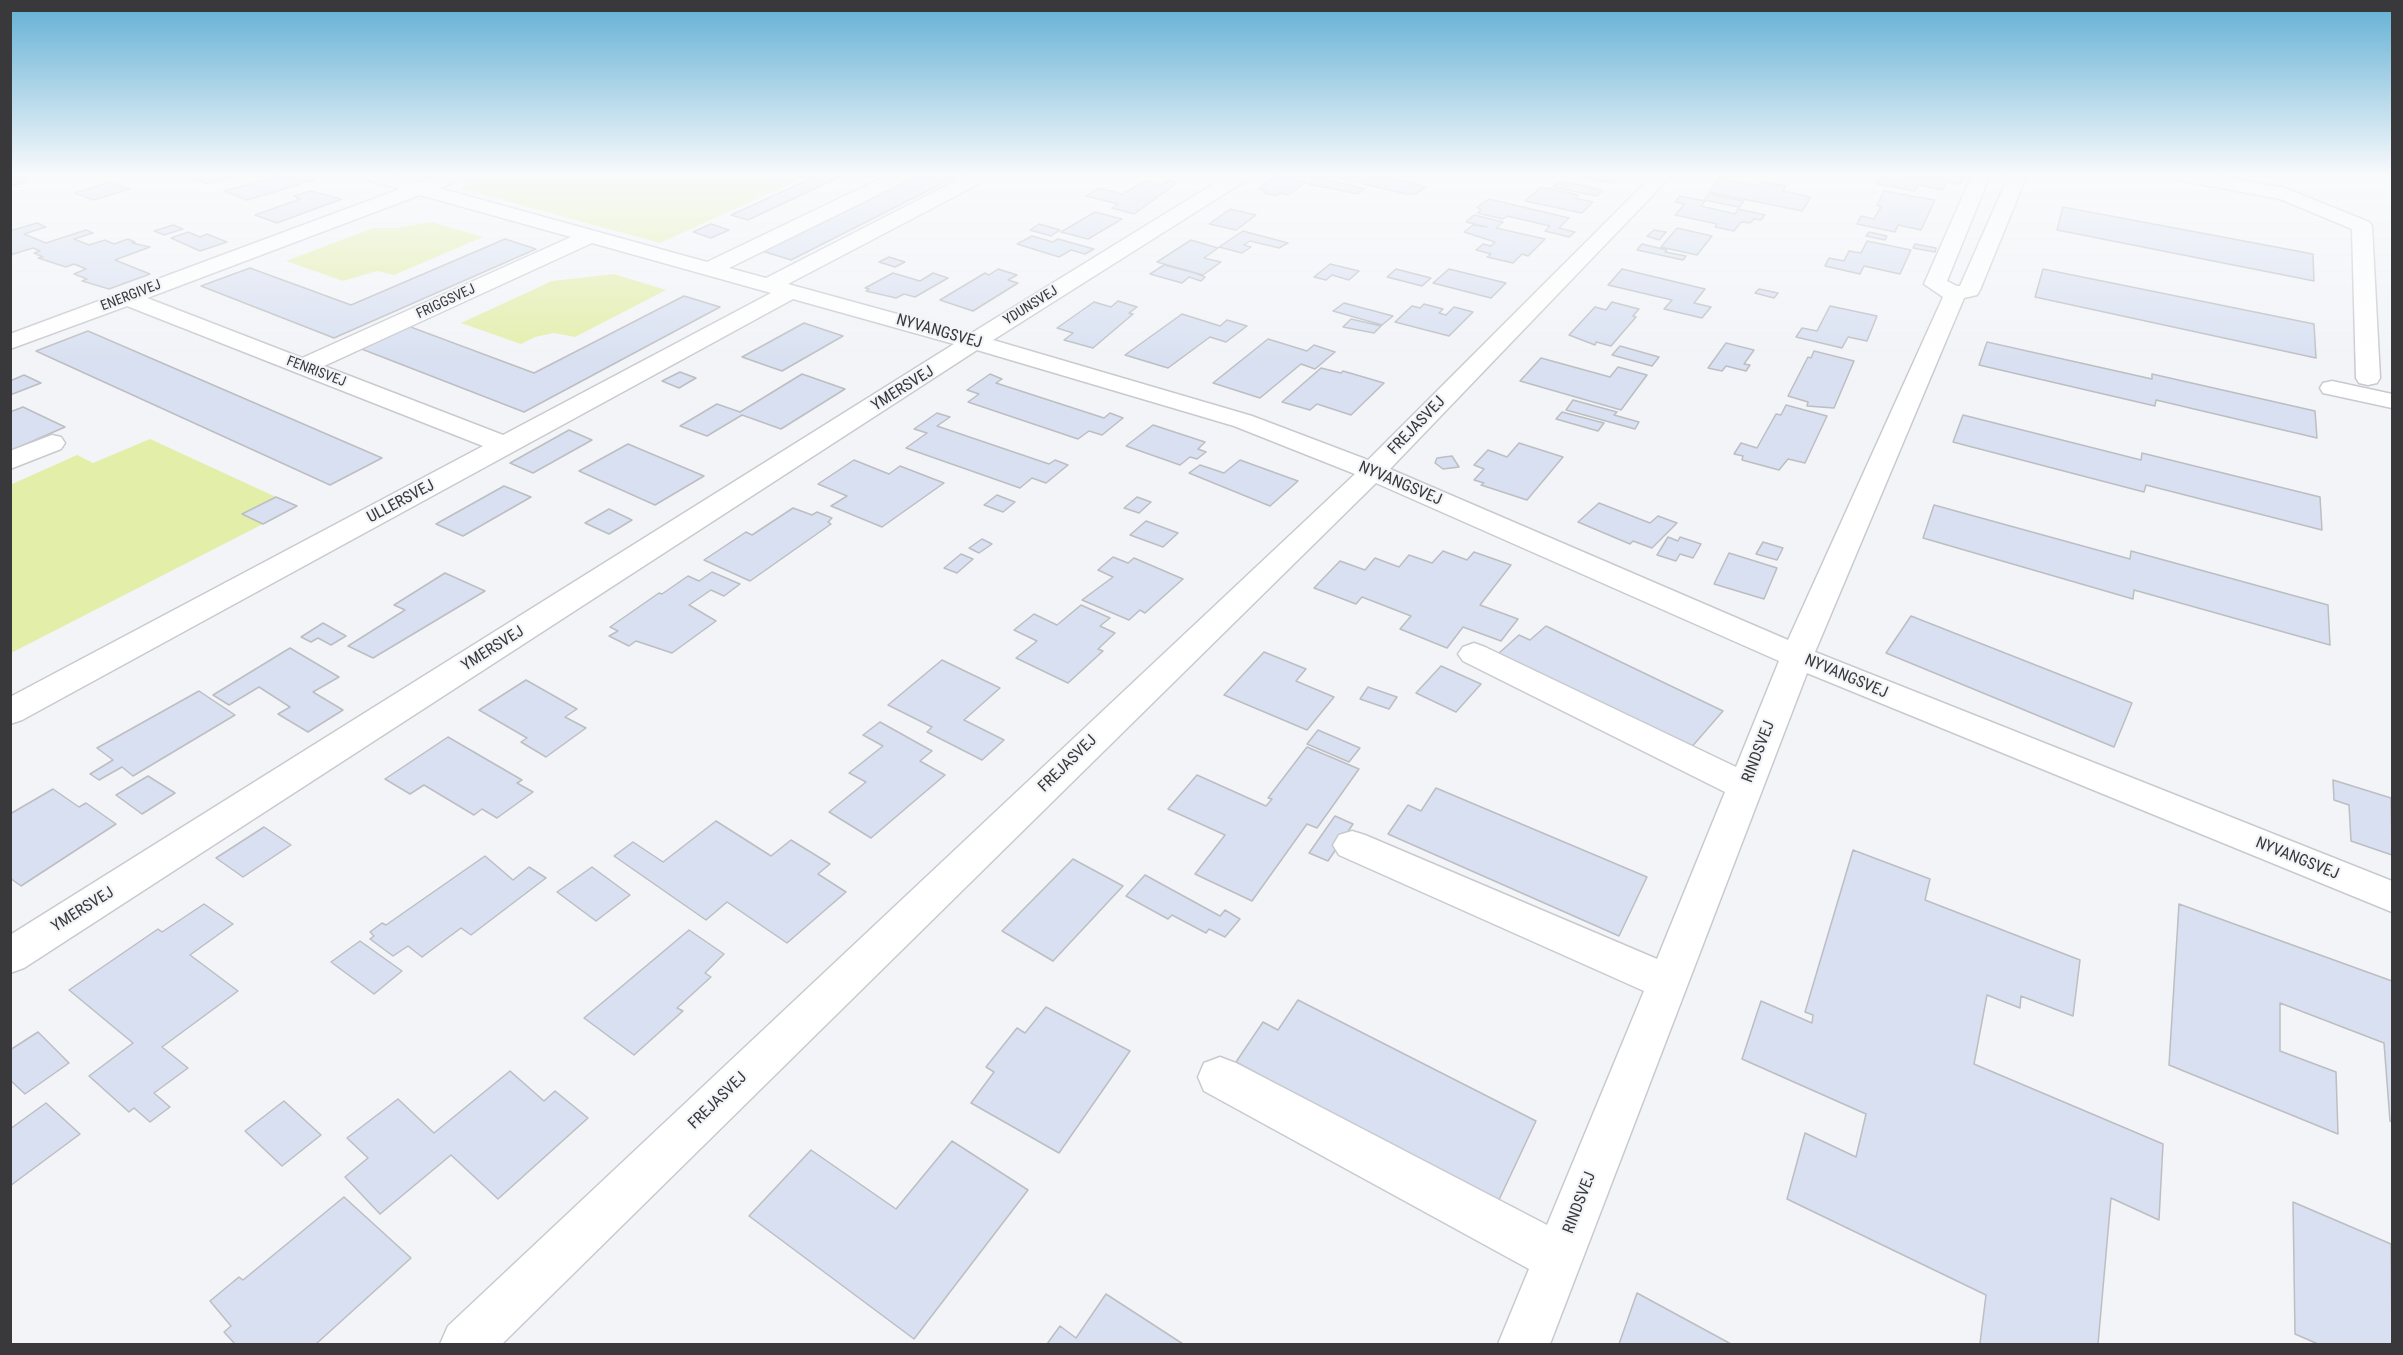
<!DOCTYPE html>
<html>
<head>
<meta charset="utf-8">
<style>
  body { margin:0 }
  #map { position:relative; width:2403px; height:1355px; overflow:hidden; background:#f2f4f8; font-family:"Roboto Condensed",sans-serif }
  canvas { display:block }
  .frame { position:absolute; inset:0; border:12px solid #39393b; pointer-events:none }
</style>
</head>
<body>
<div id="map">
<canvas width="2403" height="1355"></canvas>
<div class="frame"></div>
</div>
<script>
const g = document.querySelector('canvas').getContext('2d');
g.lineJoin = 'round';
function fillPath(path, color) {
  g.fillStyle = color;
  g.fill(path, 'evenodd');
}
function stroke(path, color, width, dash) {
  g.strokeStyle = color;
  g.lineWidth = width;
  g.lineCap = dash ? 'butt' : 'round';
  g.setLineDash(dash || []);
  g.stroke(path);
}
function write(font, color, halo, rows, align = 'center') {
  g.font = font + ' "Roboto Condensed",sans-serif';
  g.lineWidth = 4.5;
  g.setLineDash([]);
  g.textBaseline = 'middle';
  g.strokeStyle = halo;
  g.fillStyle = color;
  for (const [text, x, y, turn = 0] of rows) {
    g.save();
    g.translate(x, y);
    g.rotate((+turn || 0) * Math.PI / 180);
    g.textAlign = isNaN(turn) ? turn : align;
    if (halo) g.strokeText(text, 0, 0);
    g.fillText(text, 0, 0);
    g.restore();
  }
}
const green = new Path2D(`
  M481 175H810L660 243 462 189 465 181Z
  M432 222 483 237 394 275 377 271 343 281 286 261 373 228H396Z
  M614 274 666 290 575 337 554 333 535 337 521 344 461 323 552 281Z
  M150 439 276 497 243 514 263 524 11 653 10 485 77 455 93 463Z`);
const building = new Path2D(`
  M10 175 26 182 10 186Z
  M190 175H237L208 184 185 176Z
  M284 175H305L317 179 247 200 224 191Z
  M819 175H844L748 220 731 215Z
  M916 175H959L791 260 762 251Z
  M1312 175H1323L1320 177 1364 189 1358 194 1308 184 1318 176Z
  M1333 175H1380L1426 187 1415 194H1406L1331 176Z
  M1575 175H1621L1612 183Z
  M1901 175H1965L1960 184 1947 182 1943 190 1918 185 1915 191 1876 184 1880 177 1897 181Z
  M1273 176H1277L1306 182 1288 195 1281 193 1276 196 1264 193 1268 191 1259 189Z
  M1720 178 1758 186 1762 182 1786 186 1783 191 1811 197 1802 211 1709 192Z
  M1168 180 1177 183 1134 214 1112 208 1118 204 1086 196 1099 188 1123 194 1145 181 1161 185Z
  M111 182 130 189 93 200 75 193Z
  M1559 182 1575 184 1603 190 1597 196 1553 187Z
  M1541 187 1579 195 1575 198 1593 202 1582 213 1525 201Z
  M310 191 342 199 277 223 255 215 300 199 294 196Z
  M1884 191 1935 200 1921 230 1898 225 1895 232 1857 224 1861 216 1874 219 1881 207 1877 205Z
  M1709 194 1744 201 1739 207 1704 200Z
  M1680 196 1705 201 1701 206 1735 214 1738 209 1765 215 1761 220 1754 219 1750 223 1741 222 1734 231 1715 227 1717 224 1675 215 1685 204 1675 202Z
  M1489 199 1569 218 1559 228 1575 232 1569 237 1545 231 1550 226 1507 216 1503 219 1477 213 1481 210 1477 207Z
  M2063 207 2313 254 2314 281 2057 230Z
  M1230 209 1256 215 1236 230 1209 224Z
  M1095 212 1122 219 1088 239 1061 232Z
  M1474 215 1503 222 1496 228 1545 239 1528 256 1522 254 1513 263 1487 257 1491 254 1476 250 1483 244 1491 246 1495 242 1464 232 1473 225 1487 227 1466 222Z
  M37 223 46 227 24 234 46 243 86 230 93 233 74 239 89 245 105 240 114 244 128 239 135 242 132 243 150 247 115 260 150 274 109 289 82 281 87 279 74 274 86 269 74 264 66 267 38 258 43 257 34 253 40 251 33 248 10 255V231Z
  M711 224 729 230 711 238 693 232Z
  M1039 224 1060 230 1051 236 1030 230Z
  M173 225 183 229 164 235 154 231Z
  M1677 228 1712 236 1697 255 1661 247Z
  M1654 230 1666 232 1659 240 1647 236Z
  M1243 231 1288 243 1279 248 1250 241 1244 245 1251 247 1242 253 1219 247Z
  M188 232 200 237 207 234 227 242 200 251 171 238Z
  M1869 232 1887 236 1885 240 1866 236Z
  M1032 236 1053 242 1058 239 1094 249 1085 254 1071 250 1059 257 1017 244Z
  M505 239 536 249 334 338 201 286 250 268 351 305Z
  M1191 240 1218 248 1204 258 1221 262 1203 275 1157 262Z
  M1867 241 1911 250 1900 274 1864 266 1860 274 1825 266 1829 258 1844 261 1849 251 1861 253Z
  M1642 244 1667 250 1665 252 1686 256 1683 260 1637 250Z
  M1915 244 1936 248 1935 252 1913 248Z
  M889 257 905 262 895 267 879 262Z
  M1330 264 1359 271 1349 280 1332 275 1326 280 1314 277Z
  M1164 265 1195 273 1205 277 1201 281 1189 277 1182 283 1150 274Z
  M998 269 1017 275 1008 280 1018 283 973 311 940 300 985 273 989 275Z
  M1396 269 1431 278 1422 286 1387 277Z
  M1449 269 1506 283 1491 298 1433 283Z
  M1622 269 1705 289 1694 303 1711 307 1702 318 1664 309 1672 300 1608 285Z
  M2043 269 2314 324 2316 358 2035 297Z
  M893 273 920 281 933 273 948 278 915 297 904 294 896 298 866 291 869 289 865 288Z
  M1759 289 1778 293 1774 298 1755 293Z
  M684 296 720 307 524 412 359 348 408 326 534 373Z
  M1118 301 1137 307 1129 313 1133 314 1093 348 1064 340 1073 333 1057 328 1094 302 1111 307Z
  M1612 302 1639 309 1633 316 1636 317 1611 346 1596 342 1595 345 1569 335 1595 307 1606 310Z
  M1344 303 1393 316 1382 325 1333 311Z
  M1424 304 1443 309 1439 313 1446 315 1454 307 1473 312 1449 336 1395 322 1412 306 1420 308Z
  M1830 306 1877 316 1867 341 1848 337 1842 348 1796 337 1802 328 1817 331Z
  M1182 314 1220 326 1227 320 1247 326 1226 342 1210 337 1168 368 1125 355Z
  M1351 319 1381 326 1374 333 1343 327Z
  M804 323 843 336 782 371 742 357Z
  M88 331 382 458 330 485 36 351Z
  M1268 339 1307 351 1314 345 1335 352 1315 369 1301 364 1260 398 1213 383Z
  M1987 342 2152 379V374L2315 411 2317 438 2156 400 2155 406 1979 365Z
  M1726 343 1754 350 1744 364 1750 365 1746 371 1726 366 1722 371 1708 368Z
  M1620 346 1659 357 1652 366 1612 355Z
  M1814 351 1854 361 1834 408 1807 406 1808 402 1788 396 1808 357 1811 358Z
  M1541 358 1610 377 1618 367 1647 375 1621 410 1520 381Z
  M1321 368 1341 373 1343 371 1384 383 1351 415 1317 404 1310 410 1282 402Z
  M680 372 696 378 679 388 662 381Z
  M802 374 845 389 781 429 742 415 707 436 680 426 717 404 740 412Z
  M990 374 1002 379 996 383 1104 418 1110 413 1123 418 1102 435 1089 431 1078 439 968 402 979 394 967 390Z
  M24 375 41 383 10 395V381Z
  M1573 400 1617 412 1614 415 1639 422 1635 429 1566 410Z
  M1786 405 1827 416 1805 463 1788 459 1779 470 1742 460 1743 456 1734 454 1741 443 1757 448 1776 414 1781 415Z
  M23 407 65 427 10 451V412Z
  M1562 412 1604 423 1598 431 1556 419Z
  M937 413 950 417 937 426 1049 464 1055 460 1068 465 1046 483 1032 478 1020 488 906 448 927 433 914 429Z
  M1963 415 2141 460 2142 453 2320 497 2322 530 2146 485 2144 492 1953 442Z
  M1153 425 1205 442 1198 449 1206 452 1197 459 1190 457 1180 465 1126 446Z
  M569 430 592 440 533 473 510 463Z
  M1519 443 1563 457 1527 500 1481 485 1484 483 1474 480 1484 469 1474 465 1488 450 1507 457Z
  M628 444 704 476 655 505 579 471Z
  M1452 456 1459 467 1443 469 1435 463 1437 458Z
  M854 460 889 474 900 466 944 483 882 527 831 506 847 496 818 484Z
  M1240 460 1298 481 1270 506 1189 473 1200 465 1224 473Z
  M504 486 531 497 463 536 436 524Z
  M997 495 1015 502 1003 512 984 505Z
  M276 497 297 506 263 524 242 514Z
  M1137 497 1151 502 1139 513 1124 508Z
  M1599 503 1650 523 1658 516 1677 523 1652 548 1633 541 1630 544 1578 522Z
  M1934 505 2130 559 2131 551 2328 605 2330 645 2134 590 2133 599 1923 538Z
  M793 508 812 515 817 512 832 518 828 522 831 524 750 581 704 560 746 532 752 535Z
  M609 509 632 520 609 534 585 523Z
  M1146 521 1178 533 1163 547 1130 535Z
  M1668 537 1678 541 1680 537 1701 544 1693 558 1680 554 1676 561 1657 555Z
  M982 539 992 544 979 553 969 548Z
  M1763 542 1783 548 1777 560 1756 554Z
  M1443 551 1467 560 1474 552 1511 565 1480 605 1518 619 1501 641 1463 627 1447 648 1400 629 1411 616 1362 597 1356 604 1314 588 1340 561 1365 570 1375 558 1399 567 1409 555 1432 563Z
  M1729 553 1777 568 1764 599 1714 584Z
  M961 554 973 559 957 573 944 568Z
  M1113 557 1128 563 1134 558 1183 579 1145 613 1140 610 1129 620 1082 600 1113 577 1098 570Z
  M712 572 740 584 724 596 711 590 689 605 716 621 672 653 636 641 629 646 609 636 618 631 610 627 659 593 662 594 688 576 699 581Z
  M445 573 485 591 373 658 348 646 405 610 394 605Z
  M1081 605 1110 618 1100 626 1115 633 1098 649 1103 651 1068 683 1016 658 1037 641 1014 630 1034 614 1057 625Z
  M1911 616 2132 703 2114 747 1886 653Z
  M323 623 346 636 331 645 318 638 311 642 301 637Z
  M1546 626 1723 711 1689 750 1498 654 1519 635 1530 640Z
  M290 648 339 677 313 692 343 710 308 732 278 714 290 707 259 687 229 705 213 695Z
  M1264 652 1306 669 1296 681 1334 697 1307 730 1224 695Z
  M942 660 1000 688 964 720 1004 740 982 760 927 732 932 727 888 705Z
  M1441 666 1481 684 1456 712 1416 693Z
  M526 680 577 709 565 717 586 728 546 757 521 742 527 738 479 710Z
  M1368 687 1397 697 1389 709 1360 699Z
  M199 691 235 715 133 776 122 767 99 780 90 774 113 760 97 748Z
  M880 722 932 751 920 761 945 775 871 838 829 812 866 782 849 773 883 746 863 735Z
  M1318 730 1360 748 1349 762 1307 744Z
  M448 737 522 780 517 783 533 792 497 818 482 809 474 815 424 785 410 794 385 779Z
  M1307 747 1359 769 1317 828 1307 824 1252 901 1195 874 1225 835 1168 809 1197 775 1266 806 1272 799 1268 798Z
  M148 776 175 793 142 814 116 795Z
  M2333 780 2391 798 2392 855 2351 841 2349 805 2334 800Z
  M1436 788 1647 877 1619 936 1388 834 1408 805 1421 811Z
  M53 789 79 807 86 803 116 824 21 886 10 878V814Z
  M1335 816 1353 824 1328 861 1309 853Z
  M716 821 771 856 791 840 830 864 818 874 846 892 787 943 727 902 706 920 614 856 633 842 663 862Z
  M264 827 291 845 243 877 216 858Z
  M1853 850 1930 879 1925 900 2080 960 2073 1016 2021 996 2020 1008 1987 995 1974 1064 2163 1144 2159 1220 2111 1198 2098 1344H1982L1980 1343 1986 1295 1787 1199 1805 1133 1856 1157 1866 1114 1742 1059 1761 1001 1812 1023 1813 1015 1805 1012Z
  M485 856 513 880 529 867 546 878 471 935 461 928 422 957 408 946 393 956 370 939 374 936 370 932 382 923 386 925Z
  M1073 859 1123 886 1053 961 1002 931Z
  M592 867 630 895 596 921 557 892Z
  M1145 875 1220 916 1225 910 1240 919 1225 937 1209 929 1206 933 1172 915 1168 919 1126 896Z
  M204 904 233 924 190 955 238 991 162 1047 188 1068 154 1093 170 1107 150 1122 134 1108 129 1112 89 1076 133 1043 69 990 158 929 162 932Z
  M2179 904 2392 981V1122L2390 1121 2384 1043 2280 1003V1051L2336 1072 2338 1134 2169 1065Z
  M689 930 724 954 705 973 711 977 677 1008 683 1011 634 1055 584 1018Z
  M360 941 402 971 374 994 331 962Z
  M1298 1000 1536 1121 1497 1204 1236 1062 1263 1022 1278 1030Z
  M1046 1007 1130 1051 1059 1153 971 1103 994 1072 986 1067 1017 1028 1025 1033Z
  M38 1032 69 1063 25 1094 10 1080V1050Z
  M510 1071 544 1101 555 1091 588 1118 498 1199 451 1155 380 1214 345 1177 368 1158 347 1138 398 1099 434 1133Z
  M284 1101 321 1135 282 1166 245 1131Z
  M46 1103 80 1134 10 1186V1129Z
  M952 1141 1028 1190 914 1339 749 1216 811 1150 896 1209Z
  M344 1197 411 1258 316 1344H235L224 1332 231 1326 210 1301 239 1277 243 1280Z
  M2293 1202 2391 1244 2392 1344H2318L2295 1334Z
  M1637 1293 1731 1344H1619Z
  M1106 1294 1183 1344H1047L1060 1326 1076 1338Z`);
const minor = new Path2D(`
  M362 175H392L418 182 438 175H464L462 179 439 188 707 262 888 175H912L910 179 729 268 766 278 967 175H990L988 179 788 284 970 334 1228 175H1250L1248 179 993 340 1252 416 1368 460 1653 175H1672L1390 469 1788 640 1943 297 1924 284 1972 175H1990L1947 281 1957 286H1960L2009 175H2027L1980 290 1977 295 1964 298 1815 652 2392 881V912L1807 673 1550 1344H1498L1529 1269 1204 1091 1198 1077 1204 1063 1220 1057 1236 1063 1547 1225 1644 991 1339 855 1333 845 1339 835 1352 831 1365 835 1657 959 1725 792 1463 661 1458 654 1463 647 1474 643 1485 647 1736 767 1779 661 1376 483 502 1344H440L448 1326 1355 474 1234 426 977 350 24 968 10 973V935L954 344 793 299 22 720 10 724V697L483 446 127 306 10 349V334L400 189 364 179ZM420 195 571 237 302 358 147 298ZM592 243 771 293 503 435 324 366Z
  M2174 175H2213L2285 188 2369 222 2372 226 2380 378 2377 383 2368 385 2359 383 2356 378 2352 229 2280 199 2183 181 2176 179Z
  M2332 381 2392 394V408L2323 393 2320 388 2323 383Z
  M52 435 61 437 65 443 61 449 10 469V451Z`);
const farStreetnames = [
  ["ENERGIVEJ",131,296,-21],
  ["FRIGGSVEJ",446,302,-25],
  ["YDUNSVEJ",1031,306,-32],
  ["FENRISVEJ",316,372,21]
];
const streetNames = [
  ["NYVANGSVEJ",939,332,16],
  ["YMERSVEJ",903,389,-32],
  ["FREJASVEJ",1417,426,-46],
  ["NYVANGSVEJ",1400,484,23],
  ["ULLERSVEJ",401,502,-28],
  ["YMERSVEJ",493,649,-32],
  ["NYVANGSVEJ",1846,677,23],
  ["RINDSVEJ",1759,752,-69],
  ["FREJASVEJ",1068,764,-44],
  ["NYVANGSVEJ",2297,859,22],
  ["YMERSVEJ",83,910,-32],
  ["FREJASVEJ",718,1101,-44],
  ["RINDSVEJ",1580,1203,-69]
];
fillPath(green, '#e3eea9');
fillPath(building, '#d8e0f1');
stroke(building, '#bcbec1', 1.5);
stroke(minor, '#c8cace', 3);
fillPath(minor, '#fff');
const sky = g.createLinearGradient(0, 0, 0, 364);
sky.addColorStop(0, '#61afd4');
sky.addColorStop(0.48, '#f9fafc');
sky.addColorStop(1, '#f9fafc00');
g.fillStyle = sky;
g.fillRect(0, 0, 2403, 364);
write('14px', '#39393b', '#f2f4f8', farStreetnames);
write('16px', '#39393b', '#f2f4f8', streetNames);
</script>
</body>
</html>
